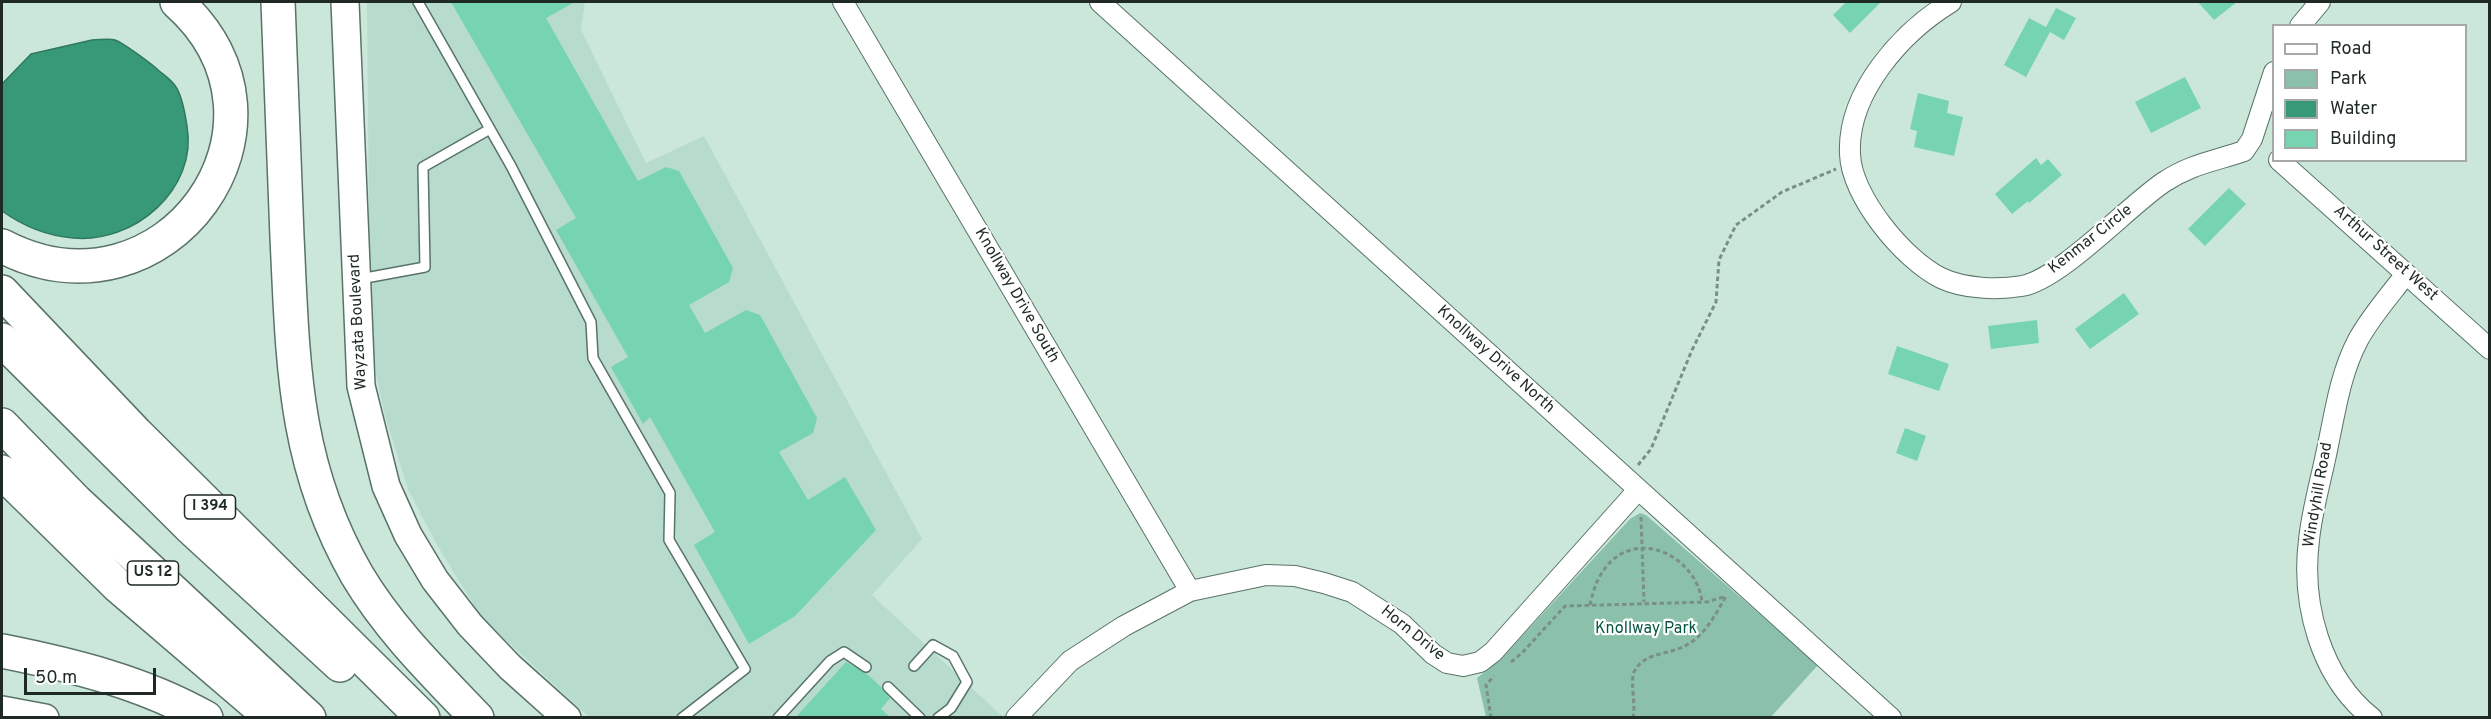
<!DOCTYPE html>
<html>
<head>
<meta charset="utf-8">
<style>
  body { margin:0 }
  #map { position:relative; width:2491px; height:719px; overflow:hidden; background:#cae7da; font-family:Overpass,sans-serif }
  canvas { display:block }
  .frame { position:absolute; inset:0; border:3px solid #1f2a25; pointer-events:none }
  .legend { position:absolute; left:2272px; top:24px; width:195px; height:138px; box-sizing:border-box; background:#fff; border:2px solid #a5aaa8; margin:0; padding:8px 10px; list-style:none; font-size:18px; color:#1f2a25 }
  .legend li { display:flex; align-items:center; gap:12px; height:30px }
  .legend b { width:30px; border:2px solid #a5aaa8 }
  .scale { position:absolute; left:24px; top:668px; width:132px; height:27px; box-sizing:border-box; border:3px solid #1f2a25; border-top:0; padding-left:8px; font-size:18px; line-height:21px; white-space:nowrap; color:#1f2a25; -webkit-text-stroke:4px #fff; paint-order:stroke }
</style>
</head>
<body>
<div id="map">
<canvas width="2491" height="719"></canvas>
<div class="frame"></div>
<ul class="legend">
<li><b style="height:8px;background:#fff"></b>Road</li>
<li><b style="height:16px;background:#8bc1ab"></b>Park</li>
<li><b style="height:16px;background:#379978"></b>Water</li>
<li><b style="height:16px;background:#76d4b1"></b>Building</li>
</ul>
<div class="scale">50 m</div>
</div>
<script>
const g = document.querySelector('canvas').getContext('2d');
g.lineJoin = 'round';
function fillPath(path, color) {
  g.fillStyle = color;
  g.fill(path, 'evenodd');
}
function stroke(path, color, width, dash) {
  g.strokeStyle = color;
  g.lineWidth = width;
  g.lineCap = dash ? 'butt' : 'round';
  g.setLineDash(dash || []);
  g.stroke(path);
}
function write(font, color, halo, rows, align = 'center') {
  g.font = font + ' Overpass,sans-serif';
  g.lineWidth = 4.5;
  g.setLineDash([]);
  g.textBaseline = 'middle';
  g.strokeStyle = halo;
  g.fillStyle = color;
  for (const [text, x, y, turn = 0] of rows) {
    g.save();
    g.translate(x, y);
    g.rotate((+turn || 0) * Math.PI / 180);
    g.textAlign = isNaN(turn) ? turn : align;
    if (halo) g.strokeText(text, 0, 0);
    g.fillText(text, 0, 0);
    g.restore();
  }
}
const built = new Path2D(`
  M367 2H585L581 30 646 163 704 136 922 539 872 595 1003 717H589L481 617 436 543 408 489 385 416 375 368 370 306Z`);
const green = new Path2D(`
  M1640 513 1646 515 1818 665 1770 718 1486 717 1477 678 1501 659 1630 519Z`);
const water = new Path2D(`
  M92 40C99 40 109 38 115 40 122 42 150 63 156 68 162 74 172 80 176 87 183 98 185 114 187 126 198 189 134 244 73 238 47 236 23 226 2 211V84L31 54Z`);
const building = new Path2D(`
  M451 2H575L546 18 638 181 666 167 679 171 733 268 729 282 689 305 705 333 746 310 760 315 817 418 813 433 779 452 808 500 845 477 876 530 795 616 749 644 694 545 715 532 650 417 643 424 611 367 628 357 556 230 576 218Z
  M1846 2H1881L1850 33 1833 15Z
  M2198 2H2237L2214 20Z
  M2056 8 2076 18 2064 40 2050 32 2026 77 2004 65 2029 18 2046 27Z
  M2185 77 2201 108 2151 133 2135 102Z
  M1918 93 1949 101 1947 113 1963 117 1954 156 1914 147 1917 131 1910 129Z
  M2036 158 2041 165 2048 159 2062 175 2029 203 2028 201 2012 214 1995 194Z
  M2229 188 2246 204 2205 246 2188 229Z
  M2124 293 2139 314 2090 349 2075 329Z
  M2037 320 2039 343 1991 349 1988 326Z
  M1897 346 1949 364 1939 391 1888 374Z
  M1905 428 1926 436 1917 461 1896 453Z
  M846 662 867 674 881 687 890 698 881 709 890 717H796Z`);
const path = new Path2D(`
  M1638 465 1651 449 1692 350 1716 302 1719 260 1736 225 1782 192 1836 169
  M1641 517 1644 602
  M1590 605C1593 591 1597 578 1606 567 1638 527 1697 557 1702 602
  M1511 662 1523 652 1565 606 1707 602 1726 596
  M1491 718 1486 685 1494 676
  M1633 718C1636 704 1630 682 1634 672 1645 650 1672 656 1690 643 1706 633 1717 612 1726 596`);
const lane = new Path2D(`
  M418 2 511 166 591 322 593 358 670 493 669 540 745 669 682 718
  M360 279 425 267 423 167 490 129
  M914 666 933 645 953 656 967 682 951 708 938 718
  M888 687 920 718
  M778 718 830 661 844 652 866 667`);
const street = new Path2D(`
  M843 2 1190 591
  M1100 2 1891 718
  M1951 2C1902 32 1847 92 1850 154 1851 196 1904 260 1941 278 1964 289 1998 290 2022 286 2061 279 2128 206 2164 182 2191 164 2215 161 2244 151L2252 139 2274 72
  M2300 26 2320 2
  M2279 160 2490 349
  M1016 718 1070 661 1124 626 1190 591 1266 575 1295 576 1324 583 1352 592 1402 624 1433 654 1447 663 1463 666 1480 662 1493 652 1638 490
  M2372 718C2320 677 2301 603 2309 540 2312 510 2321 480 2327 450 2335 413 2340 374 2358 340 2371 316 2390 295 2406 274`);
const secondary = new Path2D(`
  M345 2 361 386 386 486 408 535 435 580 470 625 510 667 567 718
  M2 710 45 718`);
const highway = new Path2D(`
  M278 2C281 80 284 159 287 237 293 362 293 464 357 575 389 629 434 673 477 718
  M2 246C165 331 314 124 177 2
  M2 292 136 433 423 718
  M2 340 191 528 340 665
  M2 425 76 501 309 718
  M2 472 118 586 272 718
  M2 651C72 665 142 682 206 718`);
const shields = [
  [210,507,51],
  [153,573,51]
];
const shieldNames = [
  ["I 394",210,507],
  ["US 12",153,573]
];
const streetNames = [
  ["Kenmar Circle",2091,240,-38],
  ["Arthur Street West",2385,254,42],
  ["Knollway Drive South",1016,296,60],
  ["Wayzata Boulevard",359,322,-93],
  ["Knollway Drive North",1495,360,42],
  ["Windyhill Road",2319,495,-80],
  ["Horn Drive",1412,634,39]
];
const parkNames = [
  ["Knollway Park",1646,630]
];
fillPath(built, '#b7dbcc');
fillPath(green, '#8bc1ab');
fillPath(water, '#379978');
stroke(water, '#30785f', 1.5);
fillPath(building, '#76d4b1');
stroke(lane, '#597368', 12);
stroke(street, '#597368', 22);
stroke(secondary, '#597368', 30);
stroke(highway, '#597368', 36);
stroke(path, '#7a8f85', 3, [4.5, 3]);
stroke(lane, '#fff', 9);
stroke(street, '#fff', 20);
stroke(secondary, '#fff', 27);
stroke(highway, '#fff', 33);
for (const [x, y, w] of shields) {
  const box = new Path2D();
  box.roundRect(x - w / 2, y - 12, w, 24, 4.5);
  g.fillStyle = '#fff';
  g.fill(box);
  stroke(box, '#1f2a25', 1.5);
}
write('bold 15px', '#1f2a25', null, shieldNames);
write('16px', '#1f2a25', '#fff', streetNames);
write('16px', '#065740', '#fff', parkNames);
</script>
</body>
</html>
